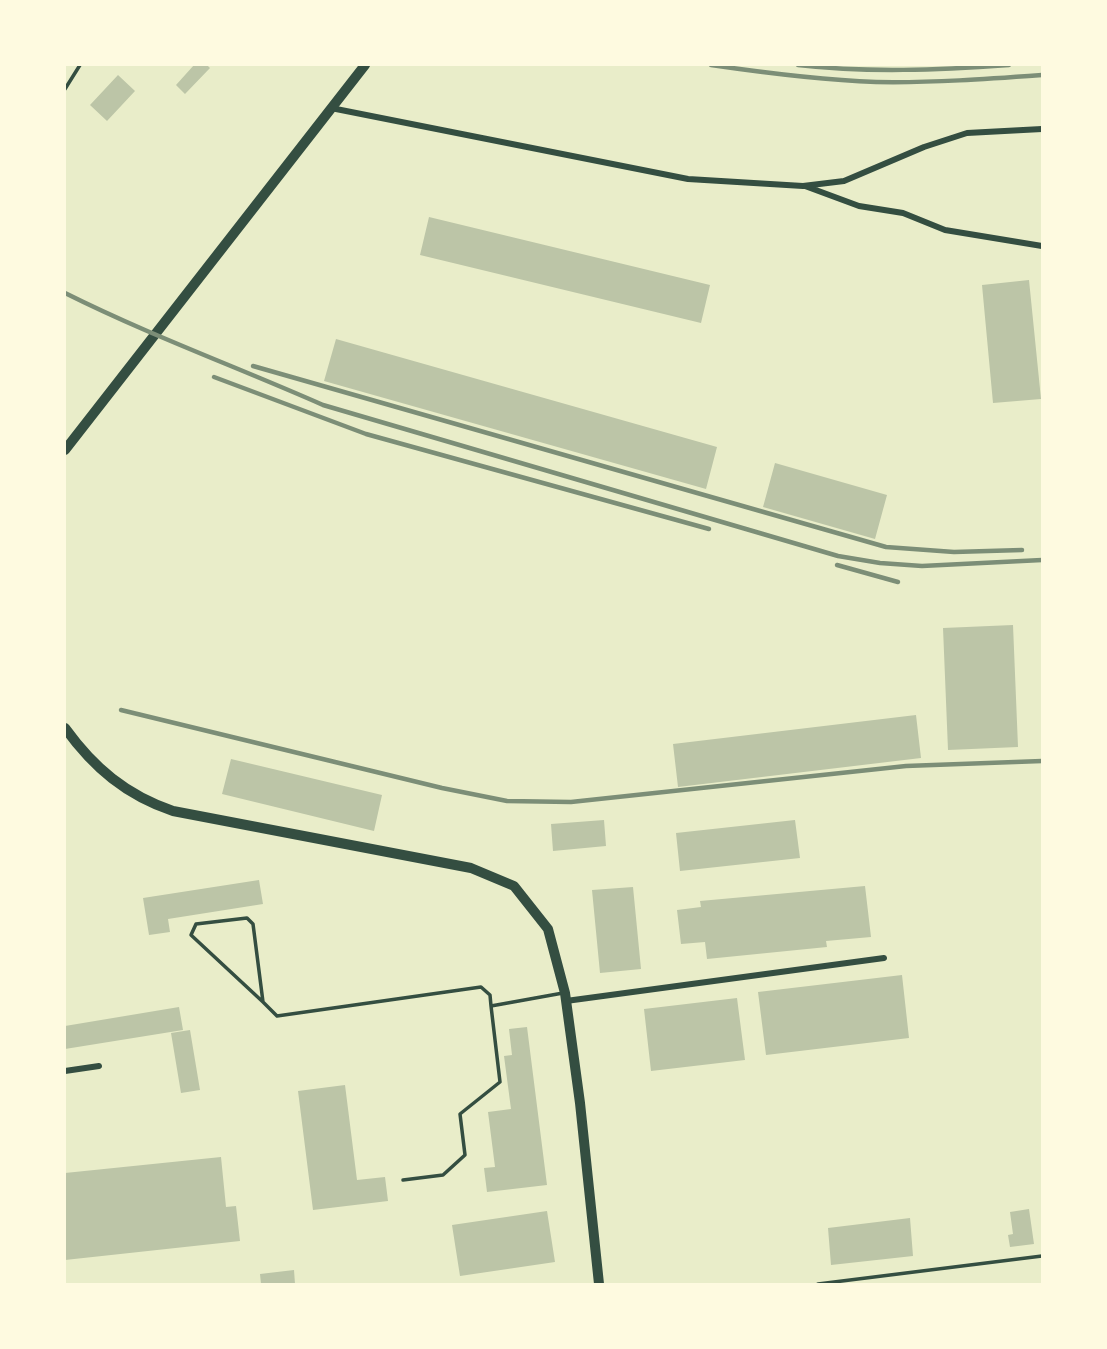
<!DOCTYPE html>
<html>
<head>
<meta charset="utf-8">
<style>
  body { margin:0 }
  #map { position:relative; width:1107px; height:1349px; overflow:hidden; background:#e9edc9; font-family:"Nunito Sans",sans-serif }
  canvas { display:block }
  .frame { position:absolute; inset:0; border:66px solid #fefae0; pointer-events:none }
</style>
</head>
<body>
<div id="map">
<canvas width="1107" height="1349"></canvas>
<div class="frame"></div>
</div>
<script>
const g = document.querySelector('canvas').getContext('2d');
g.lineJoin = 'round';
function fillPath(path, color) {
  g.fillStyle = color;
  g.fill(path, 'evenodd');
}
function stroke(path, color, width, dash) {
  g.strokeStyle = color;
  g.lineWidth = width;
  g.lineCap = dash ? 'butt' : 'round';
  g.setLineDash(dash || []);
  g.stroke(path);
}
const building = new Path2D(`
  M194 65H207L210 68 185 94 176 85Z
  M118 75 135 91 107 121 90 105Z
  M429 217 710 285 701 323 420 255Z
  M1029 280 1041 399 993 403 982 285Z
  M336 339 717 447 706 489 324 381Z
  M775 463 887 495 875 539 763 507Z
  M1013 625 1018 747 948 750 943 628Z
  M916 715 921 758 678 787 673 744Z
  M231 759 382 795 374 831 222 794Z
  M604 820 606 846 553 851 551 824Z
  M795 820 800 858 680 871 676 833Z
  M259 880 263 904 168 919 170 932 149 935 143 898Z
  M865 886 871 937 826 941 827 947 707 959 705 942 681 944 677 910 701 907 700 901Z
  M633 887 641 969 600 973 592 890Z
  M902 975 909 1038 766 1055 758 992Z
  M737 998 745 1060 651 1071 644 1009Z
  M179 1007 183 1030 65 1049V1026Z
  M527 1027 547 1185 487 1192 484 1168 495 1167 488 1112 511 1109 504 1056 512 1055 509 1029Z
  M190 1030 200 1090 181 1093 171 1033Z
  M345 1085 357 1180 385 1177 388 1201 313 1210 298 1091Z
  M221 1157 226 1207 236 1206 240 1241 65 1260V1173Z
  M1029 1209 1034 1244 1010 1247 1008 1235 1013 1234 1010 1212Z
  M547 1211 555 1262 460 1276 452 1225Z
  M910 1218 913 1256 831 1265 828 1228Z
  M294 1270 295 1284H261L260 1274Z`);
const service = new Path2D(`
  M65 89 80 65
  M263 1002 191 935 196 924 247 918 253 924 263 1002 277 1016 481 987 490 995 491 1006
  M403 1180 443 1175 465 1155 460 1114 500 1082 491 1006 563 993
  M818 1284 1042 1256`);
const minor = new Path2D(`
  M331 108 688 179 803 186 844 181 924 147 967 133 1042 129
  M805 186 859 206 903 213 945 230 1042 246
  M566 1001 884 958
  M65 1071 99 1066`);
const primary = new Path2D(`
  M65 450 365 65
  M65 728C94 768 126 795 173 811L471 868 514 886 548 929 565 993 580 1103 599 1284`);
const rail = new Path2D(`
  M711 65C766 73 821 80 876 82 932 83 987 79 1042 75
  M798 65C868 73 939 70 1009 65
  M65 293C149 335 237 367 323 405L838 556 880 563 922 566 1042 560
  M253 366 886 547 954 552 1022 550
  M214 377 366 434 709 529
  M837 565 898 582
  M121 710 442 788 507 801 571 802 906 766 1042 761`);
fillPath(building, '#bcc5a7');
stroke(service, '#344e41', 3.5);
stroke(minor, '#344e41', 6);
stroke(primary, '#344e41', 10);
stroke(rail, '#7c8e77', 4.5);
</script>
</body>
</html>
